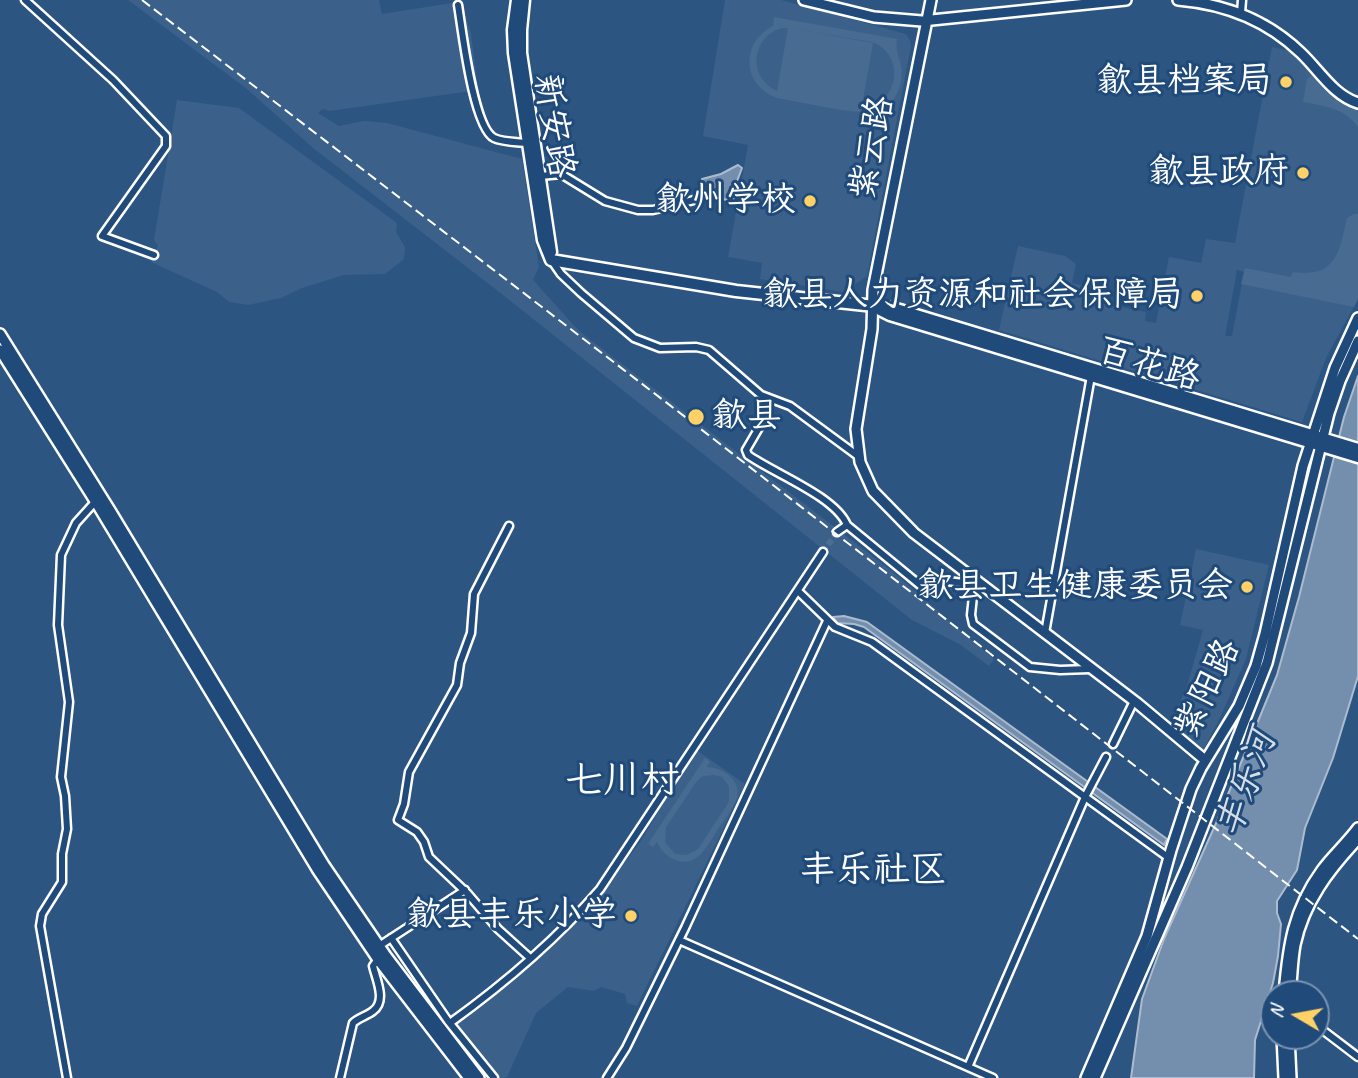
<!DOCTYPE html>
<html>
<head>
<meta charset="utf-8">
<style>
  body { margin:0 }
  #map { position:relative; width:1358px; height:1078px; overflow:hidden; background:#2c5582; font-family:Caveat,sans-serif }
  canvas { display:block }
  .north { position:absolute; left:1260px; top:980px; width:70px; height:70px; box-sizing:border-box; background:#1f4a7a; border:2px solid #7992af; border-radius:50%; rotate:280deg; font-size:19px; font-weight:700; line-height:28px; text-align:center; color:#fff }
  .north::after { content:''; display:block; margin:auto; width:24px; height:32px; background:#ffd166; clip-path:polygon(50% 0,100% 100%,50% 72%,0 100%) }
</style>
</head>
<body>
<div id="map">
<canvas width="1358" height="1078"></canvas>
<div class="north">N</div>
</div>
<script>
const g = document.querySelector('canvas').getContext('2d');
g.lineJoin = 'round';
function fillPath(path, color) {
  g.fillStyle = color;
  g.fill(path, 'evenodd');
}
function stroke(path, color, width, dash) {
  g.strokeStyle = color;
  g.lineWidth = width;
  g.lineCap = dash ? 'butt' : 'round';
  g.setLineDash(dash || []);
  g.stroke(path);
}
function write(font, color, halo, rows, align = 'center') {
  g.font = font + ' Caveat,"LXGW WenKai TC",sans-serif';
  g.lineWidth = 6;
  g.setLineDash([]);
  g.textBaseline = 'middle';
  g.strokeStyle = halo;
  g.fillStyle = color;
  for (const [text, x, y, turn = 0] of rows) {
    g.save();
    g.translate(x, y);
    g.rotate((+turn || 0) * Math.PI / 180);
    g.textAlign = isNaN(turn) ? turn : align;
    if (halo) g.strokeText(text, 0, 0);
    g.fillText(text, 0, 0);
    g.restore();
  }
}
const built = new Path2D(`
  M128 0H379L382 14 452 3 462 4 471 34 478 90 330 111 323 109 318 113 339 126 364 121 387 123 522 159 539 267 533 280 579 331 893 572 994 659 989 666 961 645 912 620 503 295 313 148 247 89Z
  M725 0H781L906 34 910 40 911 46 867 276 844 292 760 279 762 263 728 257 748 145 703 136Z
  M1272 47 1289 51 1338 98 1358 107V299L1326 358 1302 422 999 330 1018 246 1065 256 1076 264 1072 283 1085 286 1101 303 1146 312 1145 321 1156 323 1169 257 1201 263 1206 239 1235 243ZM1237 270 1244 272 1232 336H1225Z
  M177 100 239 108 397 223 396 232 405 247 404 259 385 274 344 275 302 288 281 298 248 305 229 302 217 292 151 262 158 246 154 240Z
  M1196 549 1269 565 1246 659 1219 720 1203 750 1169 726 1187 686 1203 630 1180 625Z
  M695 749 745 784 637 1006 627 1003 625 994 601 987 594 991 568 987 536 1013 507 1077 497 1078 456 1026 562 938 600 895 641 841Z`);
const green = new Path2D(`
  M774 17 897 39C894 55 905 63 901 81 893 122 854 112 825 107 809 104 793 101 777 98 742 86 740 42 773 26ZM781 28H788L777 91C747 77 751 38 781 28ZM790 28 872 42C906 54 900 106 862 106L873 43Z
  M1313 74 1338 98 1358 107V127C1345 108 1324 106 1303 102L1307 79Z
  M1354 214H1358V299L1354 307 1241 284 1245 268 1291 277 1293 272C1336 278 1339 253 1347 218Z
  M705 758 710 762 707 767C725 767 745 784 735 803 731 811 725 819 720 826 714 835 708 846 701 854 686 870 664 859 657 842L653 847 648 844ZM714 775 722 777 729 786V802L698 849 687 855 675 854 665 842 666 827 697 781 703 776Z`);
const water = new Path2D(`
  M738 165 742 168 736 184 733 202 703 193 702 179 721 174Z
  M1358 376V676L1333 758 1305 828 1297 870 1277 901V913L1281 924 1278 956 1273 983 1255 1040 1254 1078H1131L1142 999 1164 939 1217 821 1277 675 1299 597 1344 417Z
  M844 616 867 622 1167 839 1164 845 864 627 854 624 837 623 833 617Z`);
const streetTunnel = new Path2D(`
  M823 552 837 532
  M1106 757 1113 744`);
const street = new Path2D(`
  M25 0 113 80 166 136V146L102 236 154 255
  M458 5C462 29 473 127 494 138 502 142 517 142 527 143
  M1241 13 1242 0
  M540 176 561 174 605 201 638 210H653L694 200
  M552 261 561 274 581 293 634 338 660 348 696 347 709 350 761 395 790 406 858 456
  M769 399 763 421 746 450 748 455C773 473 835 496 847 525L926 590H935L948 581 963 583 973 596 971 615 973 624 1030 667 1060 670 1090 669
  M509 526 474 594 471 633 460 663 457 685 409 772 404 804 398 820 417 832 424 842 429 857 468 894 498 929 530 958
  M837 532 847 525
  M798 591 835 627 872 642 1169 858
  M1045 633 1091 376
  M1113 744 1134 701
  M391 938 448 1021 494 1078
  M679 940 993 1078
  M379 946 465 890
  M450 1023C504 984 556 940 600 889L823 552
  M1316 1025 1358 1057
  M968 1067 1085 797 1106 757
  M67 1078 40 926 42 914 62 882V854L67 829 65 796 61 777 69 702 58 625 61 555 76 523 95 502
  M340 1078 353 1023C359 1017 367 1016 373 1011 387 1001 376 979 373 966L378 959
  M607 1078 626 1048 685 928 827 621`);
const secondary = new Path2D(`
  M804 0 874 17 922 21 1126 0
  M931 0 873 290 872 329 856 429 860 462 873 491 914 533 1137 703 1205 760
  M1178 0C1225 4 1267 20 1301 53 1319 70 1333 95 1358 103
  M0 334 111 512 324 865 386 956 479 1078
  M0 350 97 504 317 869 379 961 469 1078
  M1284 994C1288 946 1293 910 1322 870 1333 855 1347 843 1358 828
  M1290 994C1292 978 1292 961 1295 945 1304 902 1329 870 1358 839
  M1282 1036 1284 1078
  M1289 1036 1291 1078
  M1086 1078 1147 936 1171 850 1191 789 1201 768 1239 706 1256 666 1265 634 1303 466 1335 368 1358 318
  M1095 1078 1187 867 1267 663 1329 413 1340 381 1358 341`);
const primary = new Path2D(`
  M517 0 513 30 514 53 543 240 551 260
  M524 0 521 30V53L551 252
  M551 260 736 291 893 308 1358 449
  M880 310 890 315 1358 457`);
const rail = new Path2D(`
  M142 0 693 423 1358 939`);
const markers = [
  [1286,82,7,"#ffd166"],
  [1303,173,7,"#ffd166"],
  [810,201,7,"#ffd166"],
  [1197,296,7,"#ffd166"],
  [696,417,9,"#ffd166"],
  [1247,587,7,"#ffd166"],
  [631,916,7,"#ffd166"]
];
const poiNames = [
  ["歙县档案局",1272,82],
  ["歙县政府",1289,173],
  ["歙州学校",796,201],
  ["歙县人力资源和社会保障局",1183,296],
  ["歙县",712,417,"left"],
  ["歙县卫生健康委员会",1233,587],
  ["歙县丰乐小学",617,916]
];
const streetNames = [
  ["新安路",553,126,81],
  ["紫云路",873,148,-79],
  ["百花路",1149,365,17],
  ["紫阳路",1208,689,-64]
];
const waterNames = [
  ["丰乐河",1247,784,-70]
];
const neighbourhoodNames = [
  ["丰乐社区",873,871]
];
const quarterNames = [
  ["七川村",622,782]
];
fillPath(built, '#3b618b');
fillPath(green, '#486b92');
fillPath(water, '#748fad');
stroke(water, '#acbcce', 2);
stroke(streetTunnel, '#4c6e95', 6, [6, 3]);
stroke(street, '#fff', 11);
stroke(secondary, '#fff', 14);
stroke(primary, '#fff', 15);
stroke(street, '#1f4a7a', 6);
stroke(secondary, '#1f4a7a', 9);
stroke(primary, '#1f4a7a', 10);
stroke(rail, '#fff', 2, [10, 5]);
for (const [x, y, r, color] of markers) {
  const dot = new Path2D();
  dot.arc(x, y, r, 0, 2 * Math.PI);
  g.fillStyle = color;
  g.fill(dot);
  stroke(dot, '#1f4a7a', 2.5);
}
write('35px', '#fff', '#1f4a7a', poiNames, 'right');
write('35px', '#fff', '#1f4a7a', streetNames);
write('italic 37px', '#d5dde6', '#1f4a7a', waterNames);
write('37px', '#fff', '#1f4a7a', neighbourhoodNames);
write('38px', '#fff', '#1f4a7a', quarterNames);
</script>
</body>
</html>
